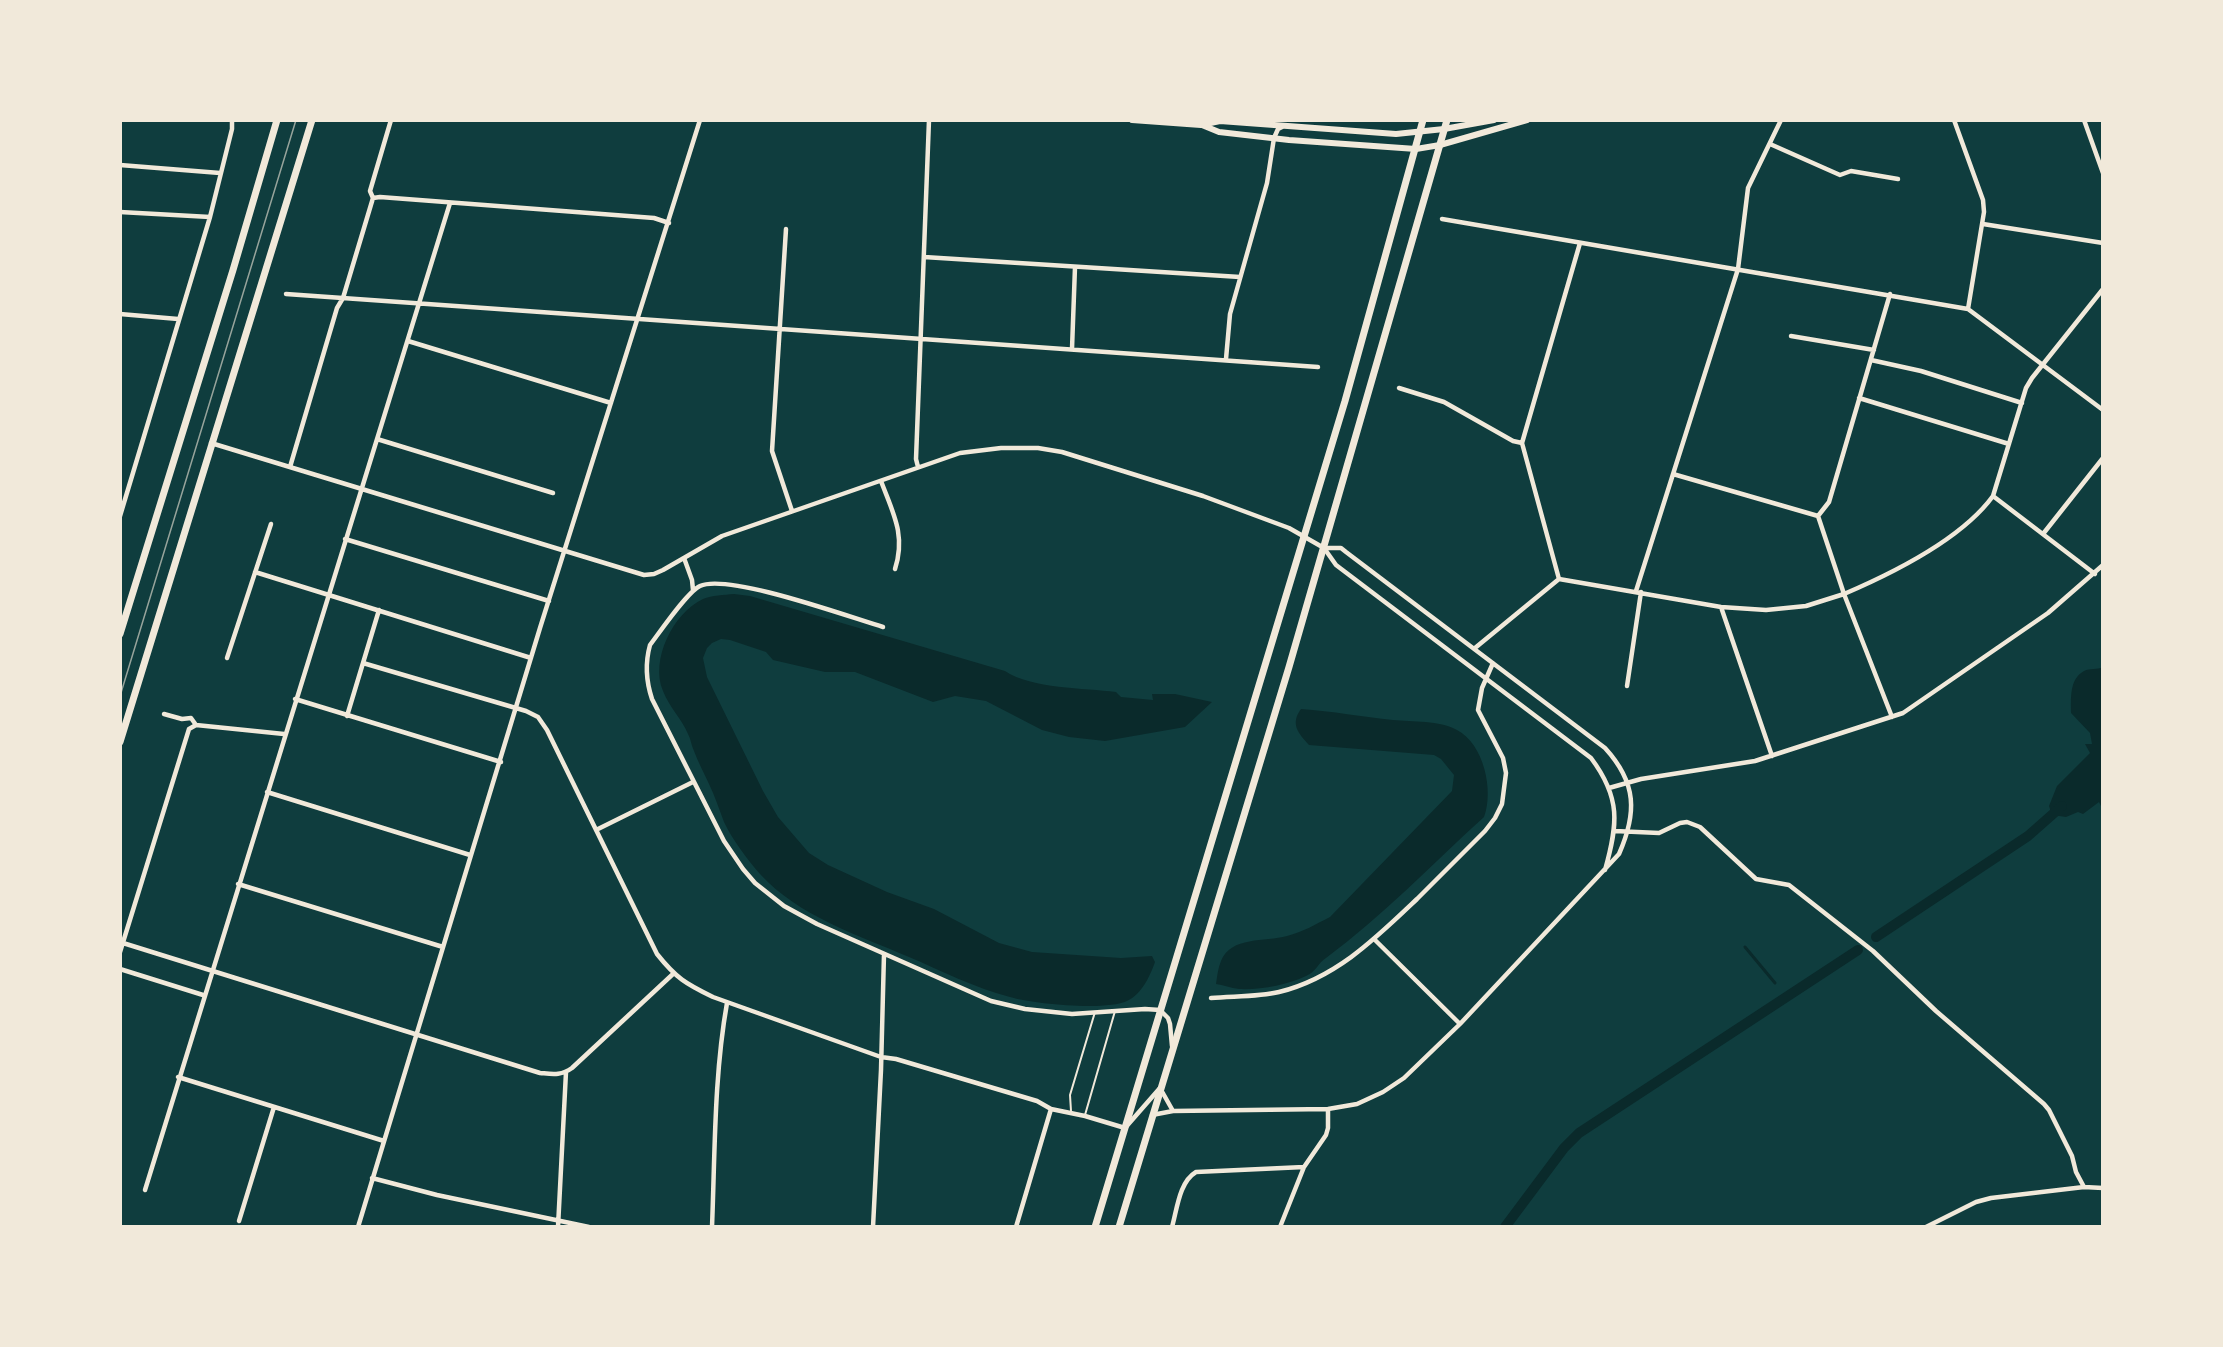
<!DOCTYPE html>
<html>
<head>
<meta charset="utf-8">
<style>
  body { margin:0 }
  #map { position:relative; width:2223px; height:1347px; overflow:hidden; background:#0f3d3e; font-family:Ubuntu,sans-serif }
  canvas { display:block }
  .frame { position:absolute; inset:0; border:122px solid #f1e9da; pointer-events:none }
</style>
</head>
<body>
<div id="map">
<canvas width="2223" height="1347"></canvas>
<div class="frame"></div>
</div>
<script>
const g = document.querySelector('canvas').getContext('2d');
g.lineJoin = 'round';
function fillPath(path, color) {
  g.fillStyle = color;
  g.fill(path, 'evenodd');
}
function stroke(path, color, width, dash) {
  g.strokeStyle = color;
  g.lineWidth = width;
  g.lineCap = dash ? 'butt' : 'round';
  g.setLineDash(dash || []);
  g.stroke(path);
}
const water = new Path2D(`
  M734 594 750 596 1005 671C1032 689 1084 688 1116 692L1121 697 1153 700 1152 694H1175L1212 702 1185 727 1105 741 1069 737 1042 730 986 701 955 696 933 702 855 672H825L773 660 766 652 730 640 721 639 712 643 707 648 703 658 707 677 763 791 778 817 809 853 828 865 887 892 934 909 999 943 1032 952 1121 958 1152 956 1155 962C1150 976 1142 994 1127 1001 1106 1011 1033 1004 1010 997 975 988 942 971 909 957 858 935 798 916 760 874 747 859 732 839 724 822 719 809 715 796 709 784 704 773 698 762 694 751 691 745 691 739 688 734 682 719 669 707 663 691 650 660 673 613 703 599 712 595 724 595 734 594Z
  M2103 667 2102 805 2101 806 2099 802 2083 814 2078 812 2066 817 2052 815 2049 806 2057 786 2090 753 2085 744H2092L2090 733 2071 713C2071 699 2069 679 2084 671 2090 668 2097 670 2103 667Z
  M1301 709C1332 711 1363 717 1393 720 1413 722 1439 720 1457 730 1484 744 1494 791 1484 817 1432 864 1383 916 1326 958 1318 963 1316 972 1306 976 1287 985 1260 990 1239 989 1231 988 1223 985 1216 984 1217 977 1218 968 1221 961 1231 936 1265 942 1287 936 1303 932 1316 924 1330 917L1452 791 1454 775 1441 759 1434 755 1309 745C1298 733 1290 724 1301 709Z`);
const stream = new Path2D(`
  M1745 947 1775 983`);
const canal = new Path2D(`
  M1876 937 2028 836 2062 806
  M1505 1227 1564 1148 1579 1133 1858 950`);
const service = new Path2D(`
  M1071 1111 1070 1095 1095 1012
  M1085 1115 1115 1011`);
const minor = new Path2D(`
  M1954 120 1983 200 1984 212 1968 309
  M2084 120 2103 173
  M1770 144 1840 175 1851 171 1898 179
  M120 165 220 173
  M373 198 370 191 391 120
  M120 212 210 217 120 516
  M210 217 232 129V120
  M1442 219 1968 309 2103 410
  M1983 224 2103 243
  M786 229 772 451 792 511
  M924 257 1240 277
  M286 294 1318 367
  M1890 294 1829 502 1818 516 1844 594C1893 573 1961 540 1993 496L2026 388 2032 378 2103 289
  M120 314 178 319
  M1791 336 1874 350
  M408 341 611 403
  M1072 349 1075 267
  M1226 359 1230 314 1267 183 1274 138 1278 129 1282 127
  M1871 360 1921 371 2022 403
  M1399 388 1444 402 1513 441 1522 443
  M1859 398 2009 444
  M377 439 553 493
  M211 443 644 575 654 574 663 570 722 536 960 453 1001 448H1038L1062 452 1203 496 1289 528 1324 548 1336 565 1591 758C1621 798 1618 824 1605 870
  M1522 443 1559 579 1721 607 1766 610 1806 606 1844 594 1892 717
  M1522 443 1580 243
  M290 467 337 308 343 298 373 198 380 197 654 218 669 223
  M918 467 916 459 929 120
  M1673 474 1818 516
  M881 481C893 513 906 535 895 569
  M1993 496 2095 574
  M2043 534 2103 458
  M345 539 549 601
  M684 558 692 580 693 590
  M255 572 531 658
  M1636 591 1738 269 1748 188 1781 120
  M1721 607 1772 756
  M883 627C849 617 728 573 700 586 687 592 660 632 650 645 645 663 646 681 652 699L724 841 743 869 755 883 784 906 817 924 991 1001 1025 1009 1072 1014 1145 1009 1160 1010 1168 1018 1170 1024 1172 1046
  M1475 648 1559 579
  M227 658 271 524
  M363 663 526 711 538 717 547 730 657 954C676 978 686 984 713 997L881 1057 896 1059 1037 1101 1051 1109 1085 1116 1125 1128 1160 1088 1173 1111
  M1627 686 1641 592
  M295 699 501 762
  M164 714 182 719 191 718 196 725
  M347 716 379 610
  M1609 788 1641 779 1755 761 1903 713 2048 613 2103 565
  M267 792 470 855
  M596 830 693 782
  M1615 831 1659 833 1680 823 1687 822 1700 827 1756 879 1789 885 1873 951 1936 1011 2044 1104 2049 1110 2072 1156 2076 1172 2084 1187
  M238 884 443 947
  M1375 940 1460 1024
  M123 943 540 1073C552 1074 561 1076 572 1068L673 974
  M120 952 189 729 196 725 284 734
  M120 969 203 995
  M1211 998C1233 996 1258 997 1279 992 1336 978 1376 938 1417 899 1440 876 1462 854 1485 831L1495 818 1502 804 1506 773 1503 758 1478 710 1482 688 1493 663
  M178 1077 384 1141
  M1152 1115 1173 1111 1328 1109 1357 1104 1383 1092 1404 1078 1460 1024 1619 854C1637 813 1637 783 1605 748L1346 552 1341 548H1324
  M372 1178 437 1195 589 1227
  M145 1190 450 203
  M239 1221 274 1107
  M358 1227 540 628 700 120
  M558 1227 566 1072
  M712 1227C715 1153 714 1076 727 1003
  M873 1227 881 1070 884 954
  M1016 1227 1051 1109
  M1172 1227C1177 1210 1179 1182 1196 1172L1304 1167
  M1280 1227 1304 1167 1326 1135 1328 1128V1109
  M1926 1227 1976 1202 1991 1198 2084 1187 2103 1188`);
const tertiary = new Path2D(`
  M1132 120 1201 125 1220 121 1396 134 1444 129 1494 120
  M1202 125 1219 132 1289 140 1416 149 1440 145 1527 120`);
const secondary = new Path2D(`
  M120 634 233 270 277 120
  M120 742 312 120
  M1095 1227 1345 401 1423 120
  M1119 1227 1289 667 1447 120`);
const tram = new Path2D(`
  M120 696 296 120`);
fillPath(water, '#0a2a2b');
stroke(stream, '#0a2a2b', 3);
stroke(canal, '#0a2a2b', 10);
stroke(service, '#f1e9da', 2);
stroke(minor, '#f1e9da', 4.5);
stroke(tertiary, '#f1e9da', 6);
stroke(secondary, '#f1e9da', 7);
stroke(tram, '#97a49c', 1.5);
</script>
</body>
</html>
